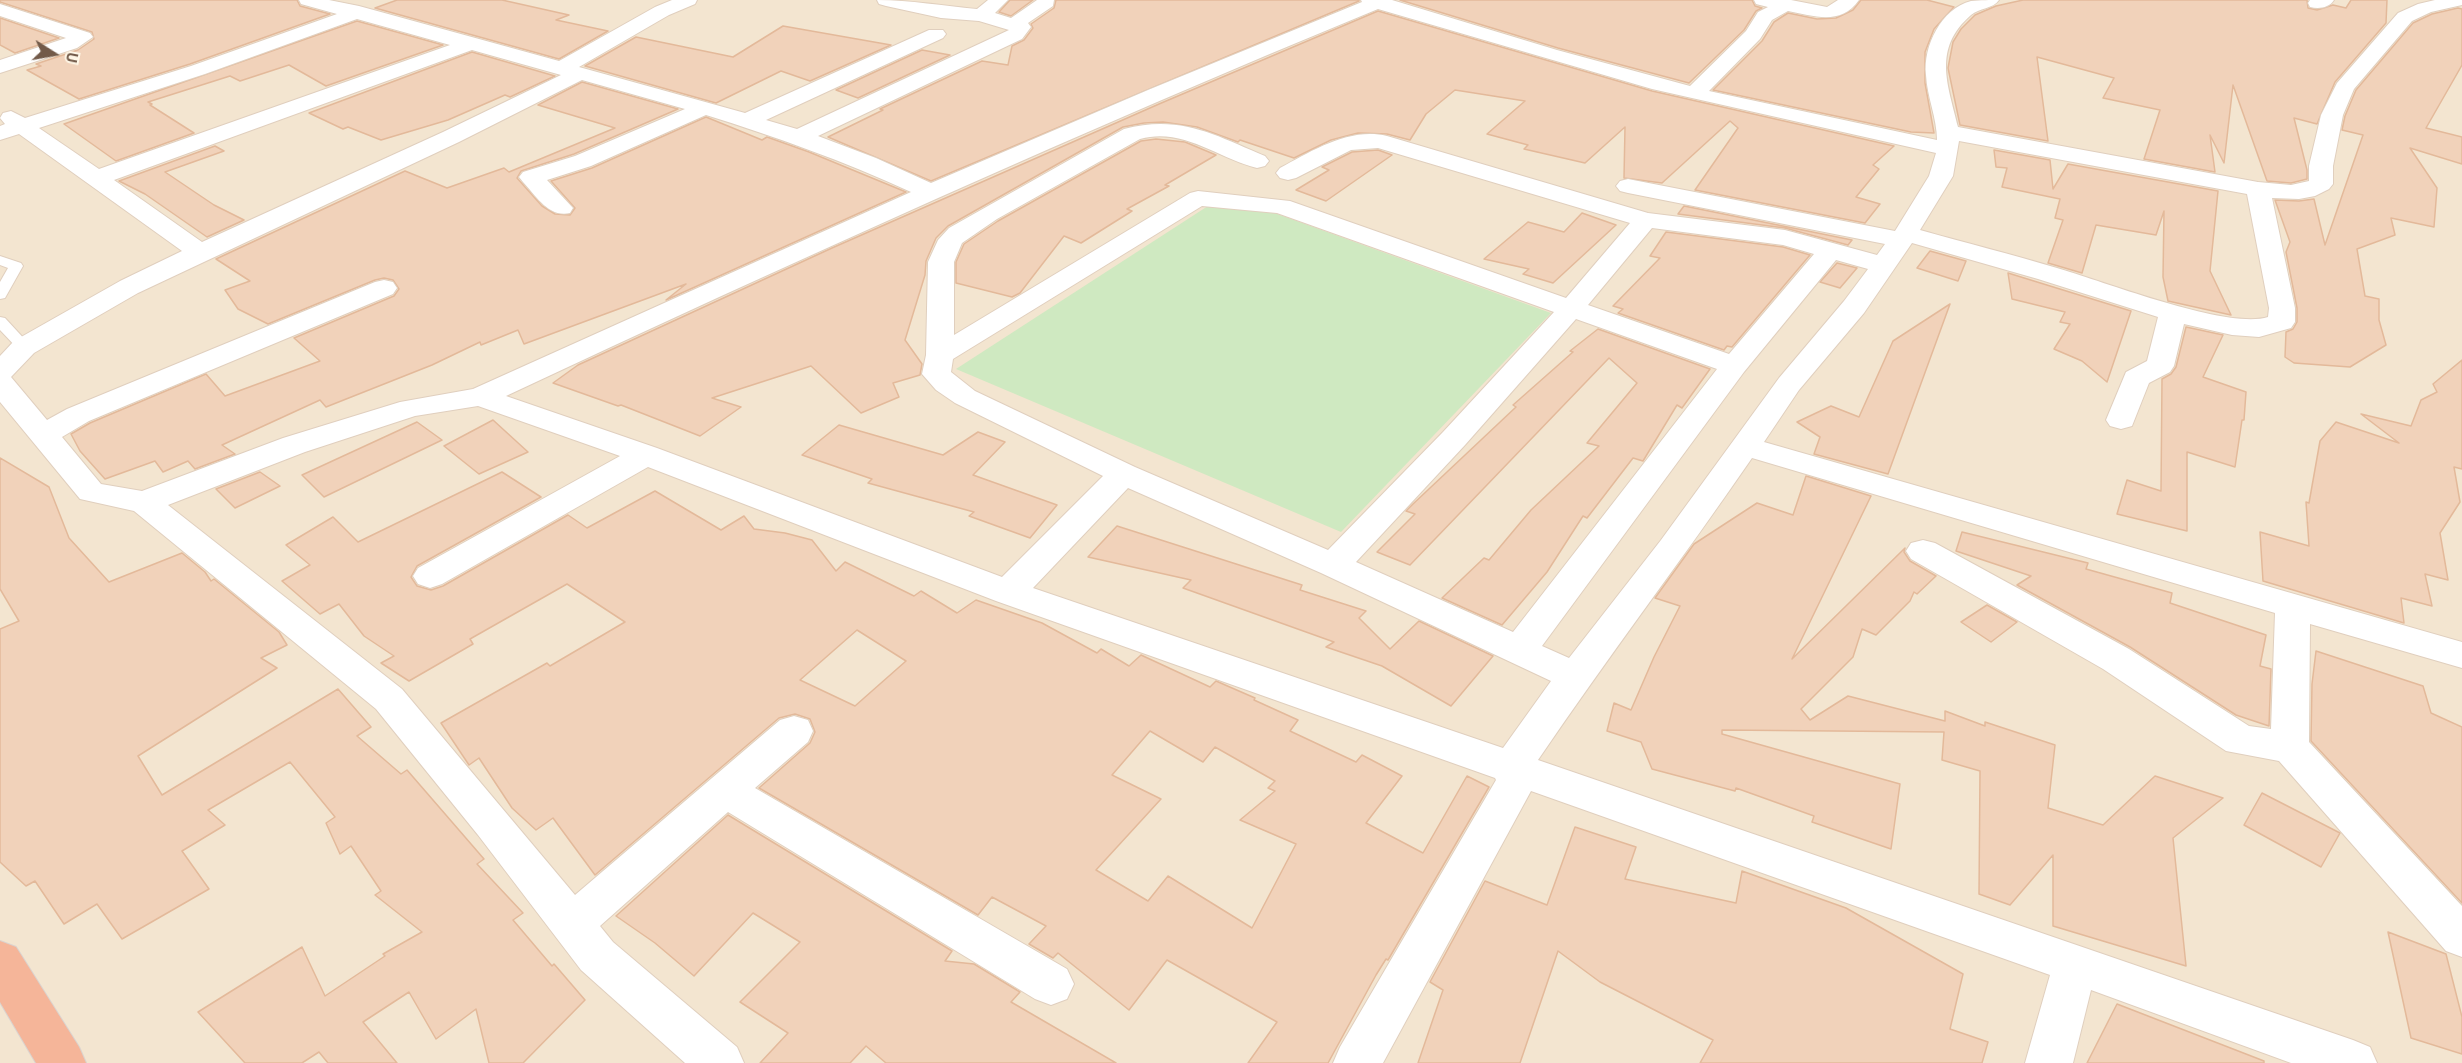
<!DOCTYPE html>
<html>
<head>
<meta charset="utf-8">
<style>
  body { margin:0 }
  #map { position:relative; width:2462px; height:1063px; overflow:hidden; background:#fcf3e2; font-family:"Alegreya Sans",sans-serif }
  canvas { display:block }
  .north { position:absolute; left:24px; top:24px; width:60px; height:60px; -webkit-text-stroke:4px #fff7e7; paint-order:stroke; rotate:101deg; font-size:16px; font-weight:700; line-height:24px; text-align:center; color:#725a49 }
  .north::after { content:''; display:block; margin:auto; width:21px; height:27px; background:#725a49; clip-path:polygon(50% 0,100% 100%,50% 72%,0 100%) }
</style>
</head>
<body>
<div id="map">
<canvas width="2462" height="1063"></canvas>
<div class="north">U</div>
</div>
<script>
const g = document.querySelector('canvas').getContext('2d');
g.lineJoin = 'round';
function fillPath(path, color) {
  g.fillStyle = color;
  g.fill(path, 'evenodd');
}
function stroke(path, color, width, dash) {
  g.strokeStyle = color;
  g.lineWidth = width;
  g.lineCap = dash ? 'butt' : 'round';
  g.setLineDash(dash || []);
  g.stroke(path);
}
const residential = new Path2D(`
  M0 0H2462V1063H0Z`);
const green = new Path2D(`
  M1225 195 1551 313 1341 532 956 369Z`);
const building = new Path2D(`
  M0 0H297L300 6 330 14 190 64 79 99 27 70 41 66 36 64 78 50 94 39 92 32 0 2Z
  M397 0H502L569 15 556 20 608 31 559 59 375 8Z
  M1010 0H1033L1011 16 999 12Z
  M1056 0H1359V1L931 181 828 137 883 110 880 109 982 61 1008 65 1012 46 1024 40 1033 28 1031 24 1054 8Z
  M1400 0H1752L1755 6 1762 8 1756 11 1744 30 1689 83 1558 48Z
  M1861 0H1927L1954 7 1934 29 1925 52V83L1934 133 1911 132 1713 90 1762 41 1774 22 1788 13 1817 19 1836 18 1853 10Z
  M2023 0H2307L2308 8 2317 10 2333 5 2346 8 2351 0H2387L2386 23 2335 82 2317 124 2294 118 2307 170V179L2291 183 2267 181 2233 85 2224 163 2210 135 2215 172 2144 159 2160 110 2103 98 2114 78 2037 57 2048 141 1960 125 1948 68 1953 42 1961 29 1975 15 1996 6Z
  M2458 8 2462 9V65L2426 128 2462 137V164L2410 148 2437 188 2434 227 2391 218 2395 235 2357 249 2365 296 2379 299V320L2386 345 2350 367 2294 363 2285 357 2286 332 2293 329 2297 322V308L2286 252 2290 242 2275 200 2299 201 2314 199 2325 245 2363 135 2342 130 2345 116 2356 90 2413 23 2432 14Z
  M1378 11 1652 91 1894 146 1873 165 1879 169 1856 197 1880 204 1865 223 1695 190 1738 128 1730 121 1662 183 1624 178 1625 127 1585 163 1524 149 1528 145 1487 134 1525 101 1455 90 1426 114 1410 140 1387 134 1358 133 1331 140 1294 158 1240 140 1238 142 1197 127 1163 122 1144 123 1123 127 948 226 936 238 926 261 925 275 905 340 922 364 920 375 893 383 899 397 861 413 811 366 712 398 741 407 700 436 621 405 618 406 553 383 578 365 832 248 1159 104Z
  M0 18 59 38 15 53 0 45Z
  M357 21 443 45 326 86 289 65 240 81 230 76 148 102 152 104 150 105 194 133 116 161 64 124Z
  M783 26 891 45 810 81 781 71 716 103 585 66 636 37 733 57Z
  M922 50 950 55 858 98 836 90Z
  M472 52 555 76 510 97 505 95 448 120 381 140 348 127 343 129 309 113Z
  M582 82 678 109 574 154 521 171 517 178 542 206 555 214 570 215 575 208 551 181 592 168 706 117 762 140 767 137 809 152 906 192 666 300 686 284 524 344 518 330 481 345 480 342 432 365 326 407 320 400 222 445 235 454 195 469 188 461 163 472 155 461 105 479 80 451 71 434 90 423 206 374 225 396 320 361 294 338 394 296 399 289 393 280 384 278 375 280 268 324 238 309 225 290 250 281 216 259 405 171 447 188 504 168 509 172 615 128 538 105Z
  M1156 139 1185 142 1216 155 1165 185 1169 186 1127 209 1132 211 1081 243 1064 236 1020 293 1012 297 956 283V262L964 244 998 221 1141 141Z
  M215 146 224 151 165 172 214 205 244 220 207 237 145 194 119 181Z
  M1378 150 1392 155 1326 201 1296 190 1329 170 1322 167 1352 152Z
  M1994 150 2050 160 2053 189 2068 164 2218 191 2210 271 2231 315 2168 301 2163 277 2164 211 2156 235 2096 225 2082 273 2048 263 2063 220 2055 218 2060 199 2002 187 2007 168 1996 167Z
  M1684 206 1852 240 1848 245 1785 228 1678 214Z
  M1582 213 1616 225 1553 283 1523 274 1529 269 1484 259 1528 222 1564 232Z
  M1666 232 1783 247 1810 255 1732 347 1727 346 1724 350 1618 313 1623 309 1613 306 1660 258 1650 256Z
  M1930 251 1966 261 1958 281 1917 268Z
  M1837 263 1857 268 1840 288 1820 282Z
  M2008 273 2131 311 2107 382 2082 361 2054 349 2070 324 2060 322 2065 312 2012 299Z
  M1950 304 1888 474 1814 454 1820 437 1797 422 1831 406 1859 417 1893 341Z
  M2186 327 2223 335 2203 377 2246 392 2244 420H2242L2235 467 2187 452V531L2117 514 2127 480 2161 491 2162 379 2171 374 2176 367Z
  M1598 329 1710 369 1682 408 1677 405 1643 461 1633 458 1587 518 1583 516 1547 572 1502 625 1442 598 1484 558 1489 560 1531 510 1599 446 1587 443 1637 383 1609 358 1410 565 1377 552 1415 514 1406 511 1413 504 1516 407 1513 405 1573 352 1570 351Z
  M2462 360V469L2454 467 2460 502 2440 533 2448 580 2425 574 2432 606 2401 598 2404 623 2263 581 2260 532 2309 546 2306 502 2309 503 2320 441 2336 422 2399 443 2361 414 2411 426 2421 400 2437 392 2433 384Z
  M493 420 528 452 479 474 444 446Z
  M417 422 442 440 324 497 302 475Z
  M839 425 943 455 978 432 1005 442 973 475 1057 505 1030 538 969 516 974 512 868 483 872 479 802 455Z
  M0 458 49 487 69 538 109 582 182 553 205 572 211 581 214 579 279 632 287 645 261 658 277 668 138 756 162 795 338 689 371 727 357 736 401 774 407 770 484 859 477 864 523 913 513 920 552 966 554 964 585 1000 523 1063H489L476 1009 436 1039 409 992 363 1022 397 1063H328L319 1052 302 1063H245L198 1012 302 947 325 996 385 956 383 954 422 932 375 895 381 891 351 846 340 854 326 823 335 817 290 762 208 810 225 825 182 851 209 889 122 939 97 904 64 924 35 881 26 886 0 862V629L19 621 0 589Z
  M260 472 280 486 235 508 216 489Z
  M502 472 541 497 417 566 411 577 417 586 431 590 443 586 568 515 587 528 655 491 721 530 744 516 754 529 785 533 812 540 836 571 845 562 914 596 921 591 957 613 976 600 1042 623 1097 653 1101 649 1129 666 1141 655 1210 687 1216 681 1255 698 1254 700 1298 720 1290 731 1356 762 1362 755 1402 776 1366 823 1423 853 1467 776 1489 787 1388 960 1386 959 1376 975 1328 1063H1248L1277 1022 1167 960 1129 1010 1058 953 1053 958 1029 944 1046 926 992 897 978 915 759 788 810 743 815 732 810 719 795 714 779 718 595 875 553 818 536 830 512 808 479 758 469 765 441 723 547 663 550 666 625 622 567 584 470 639 473 644 409 681 381 663 394 656 364 636 339 604 320 614 282 581 310 565 286 545 333 517 358 542ZM857 630 906 661 855 706 800 680ZM1150 731 1203 762 1215 747 1275 781 1268 788 1275 791 1240 820 1296 844 1252 928 1168 876 1148 901 1096 870 1161 799 1112 775Z
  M1806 476 1871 496 1792 659 1905 548 1904 552 1910 561 1936 576 1917 594 1914 592 1910 601 1876 635 1862 629 1853 657 1801 709 1810 720 1848 696 1945 721V711L1985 726V722L2055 745 2048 808 2103 825 2155 776 2223 798 2173 838 2186 966 2053 926V855L2010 905 1979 894 1980 771 1942 760 1944 732 1722 730V734L1900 784 1891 849 1812 822 1814 816 1736 788 1735 791 1652 769 1641 742 1607 731 1614 703 1631 710 1654 657 1680 606 1655 598 1694 544 1757 503 1793 515Z
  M1117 526 1302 585 1300 590 1366 611 1359 618 1390 649 1419 621 1493 656 1451 706 1382 666 1326 647 1334 642 1183 588 1191 580 1088 557Z
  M1962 532 2088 563 2086 569 2172 593 2170 603 2266 635 2260 666 2271 669 2269 726 2236 715 2130 647 2017 585 2031 576 1956 551Z
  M1987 605 2017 622 1991 642 1961 622Z
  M2316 651 2423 686 2431 713 2462 727V903L2311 741 2312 684Z
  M2262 793 2340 833 2321 867 2244 825Z
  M728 815 952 951 945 961 974 964 1020 992 1011 1002 1116 1063H886L866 1046 850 1063H760L788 1033 740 1002 800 942 753 913 694 976 655 943 616 916Z
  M1575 827 1636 847 1625 879 1736 903 1742 871 1846 908 1963 974 1950 1029 1988 1042 1982 1063H1700L1713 1040 1600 982 1558 951 1520 1063H1418L1443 990 1430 982 1485 881 1547 905Z
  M2388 932 2446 954 2462 1017V1054L2411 1038Z
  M2117 1004 2264 1061V1063H2087Z`);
const lane = new Path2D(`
  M0 256 21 263 23 266 5 298 0 299V282L8 268 0 265Z
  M0 317 5 318 29 344 32 347 29 350H19L0 330Z`);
const street = new Path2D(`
  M299 0H329L359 6 559 61 655 7 672 0H697L695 4 669 15 579 67 745 113 929 30H943L946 34 943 38 766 120 797 129 1009 30 979 21 941 18 886 6 879 4 877 0C911 0 943 6 977 9L988 0H1008L995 13 1011 18 1037 0H1054L1053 6 1028 23 1031 27 1022 39 818 136 876 158 931 183 1148 90 1362 2 1361 0H1392L1557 50 1690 86 1746 31 1758 12 1768 7 1756 4 1754 0H1791L1827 7 1838 0H1859C1841 26 1814 16 1788 11L1772 20 1760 39 1709 91 1937 140C1937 118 1927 97 1926 75 1923 46 1941 9 1971 1 1980 0 1991 0 1999 0 1993 9 1979 8 1971 15 1932 49 1948 84 1958 127L2258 182 2291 185 2309 181V166L2321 115 2337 83 2398 13 2418 4 2435 0H2462V5L2431 12 2412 21 2354 89 2343 115 2333 166V184L2329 189 2315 196 2299 199 2272 198 2295 308V322L2291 328 2259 337 2232 335 2184 324 2174 366 2170 372 2149 383 2132 426 2121 429 2110 426 2106 420 2126 372 2147 361 2158 317 2038 279 1912 243 1864 313 1799 390 1764 442 2462 642V668L2310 624 2309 742 2462 906V957L2446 951 2279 761 2226 751 2103 669 1911 559 1906 551 1911 543 1923 540 1935 543 2129 649 2249 726 2271 729 2275 613 1752 458C1682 560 1607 658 1538 760L2353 1040 2370 1047 2377 1063H2291L2091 990 2073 1063H2025L2050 975 1531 791 1383 1063H1333L1340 1047 1496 780 1495 778 996 601 648 467 442 584 430 588 418 584 413 576 418 568 620 456 478 406 415 416 305 452 168 505 402 689 575 895 780 720 794 716 808 720 813 731 808 742 755 788 1067 969 1074 984 1067 999 1051 1005 1035 999 728 812 600 926 613 942 737 1047 744 1063H685L581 970 478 835 376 709 134 511 80 499 0 402V356L14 341 120 281 182 251 19 134 0 140V126L5 124 0 118 3 113 11 111 25 118 191 66 337 14 301 4ZM1378 9 1652 89 1936 153 1929 176 1895 231 1628 179 1620 181 1616 186 1620 191 1628 193 1885 244 1877 255 1785 230 1648 213 1387 136C1349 127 1312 151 1280 168L1276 173 1280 178 1288 180 1296 178 1351 150 1378 148 1630 223 1566 298 1290 201 1198 191 1190 193 954 335V262L962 243 997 219 1140 139C1183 127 1217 158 1257 168L1265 166 1269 161 1265 156C1215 135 1180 114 1124 129L949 228 938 240 928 262 926 355 922 374 936 390 955 403 1103 476 1002 577 657 448 506 396C794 261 1084 130 1378 9ZM357 19 450 45 99 169 39 128 205 74ZM472 50 561 75 443 132 202 242 114 180ZM582 80 685 109 575 156 523 172 519 177 523 182C536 196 549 218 570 213L573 208 547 180 591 166 706 115C776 137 844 161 911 192L473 389 400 402 283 438 142 491 101 484 62 437 89 421 393 294 397 288 393 282 384 280 375 282 67 409 47 420 11 377 34 353 138 293 459 142ZM1959 141 2247 194 2269 308 2268 317C2227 330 2103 281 2057 268 2011 254 1966 243 1920 230L1953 176ZM1202 206 1277 213 1554 312 1443 432 1328 550 1135 467 975 391 951 372 953 359ZM1652 228 1783 245 1814 254 1729 354 1588 305ZM1836 260 1868 269 1844 301 1779 378 1661 540 1569 658 1542 646 1744 372ZM1576 319 1717 369 1513 632 1356 562 1465 445ZM1128 488 1321 573 1551 681 1503 748 1033 588Z
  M2310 0H2334C2329 8 2319 9 2310 7L2308 3Z
  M0 4 90 33 93 37 77 48 0 73V60L66 38 0 16Z`);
const highway = new Path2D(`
  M0 941 16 947 79 1047 86 1063H36L0 1002Z`);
fillPath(residential, '#f3e5d0');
fillPath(green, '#cfe9c1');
fillPath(building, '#f1d2ba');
stroke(building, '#e3b99a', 1.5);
stroke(lane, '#e0cfbe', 2);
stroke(street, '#e0cfbe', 2);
stroke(highway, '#dad4d0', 2);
fillPath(lane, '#fff');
fillPath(street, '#fff');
fillPath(highway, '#f5b599');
</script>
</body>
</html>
